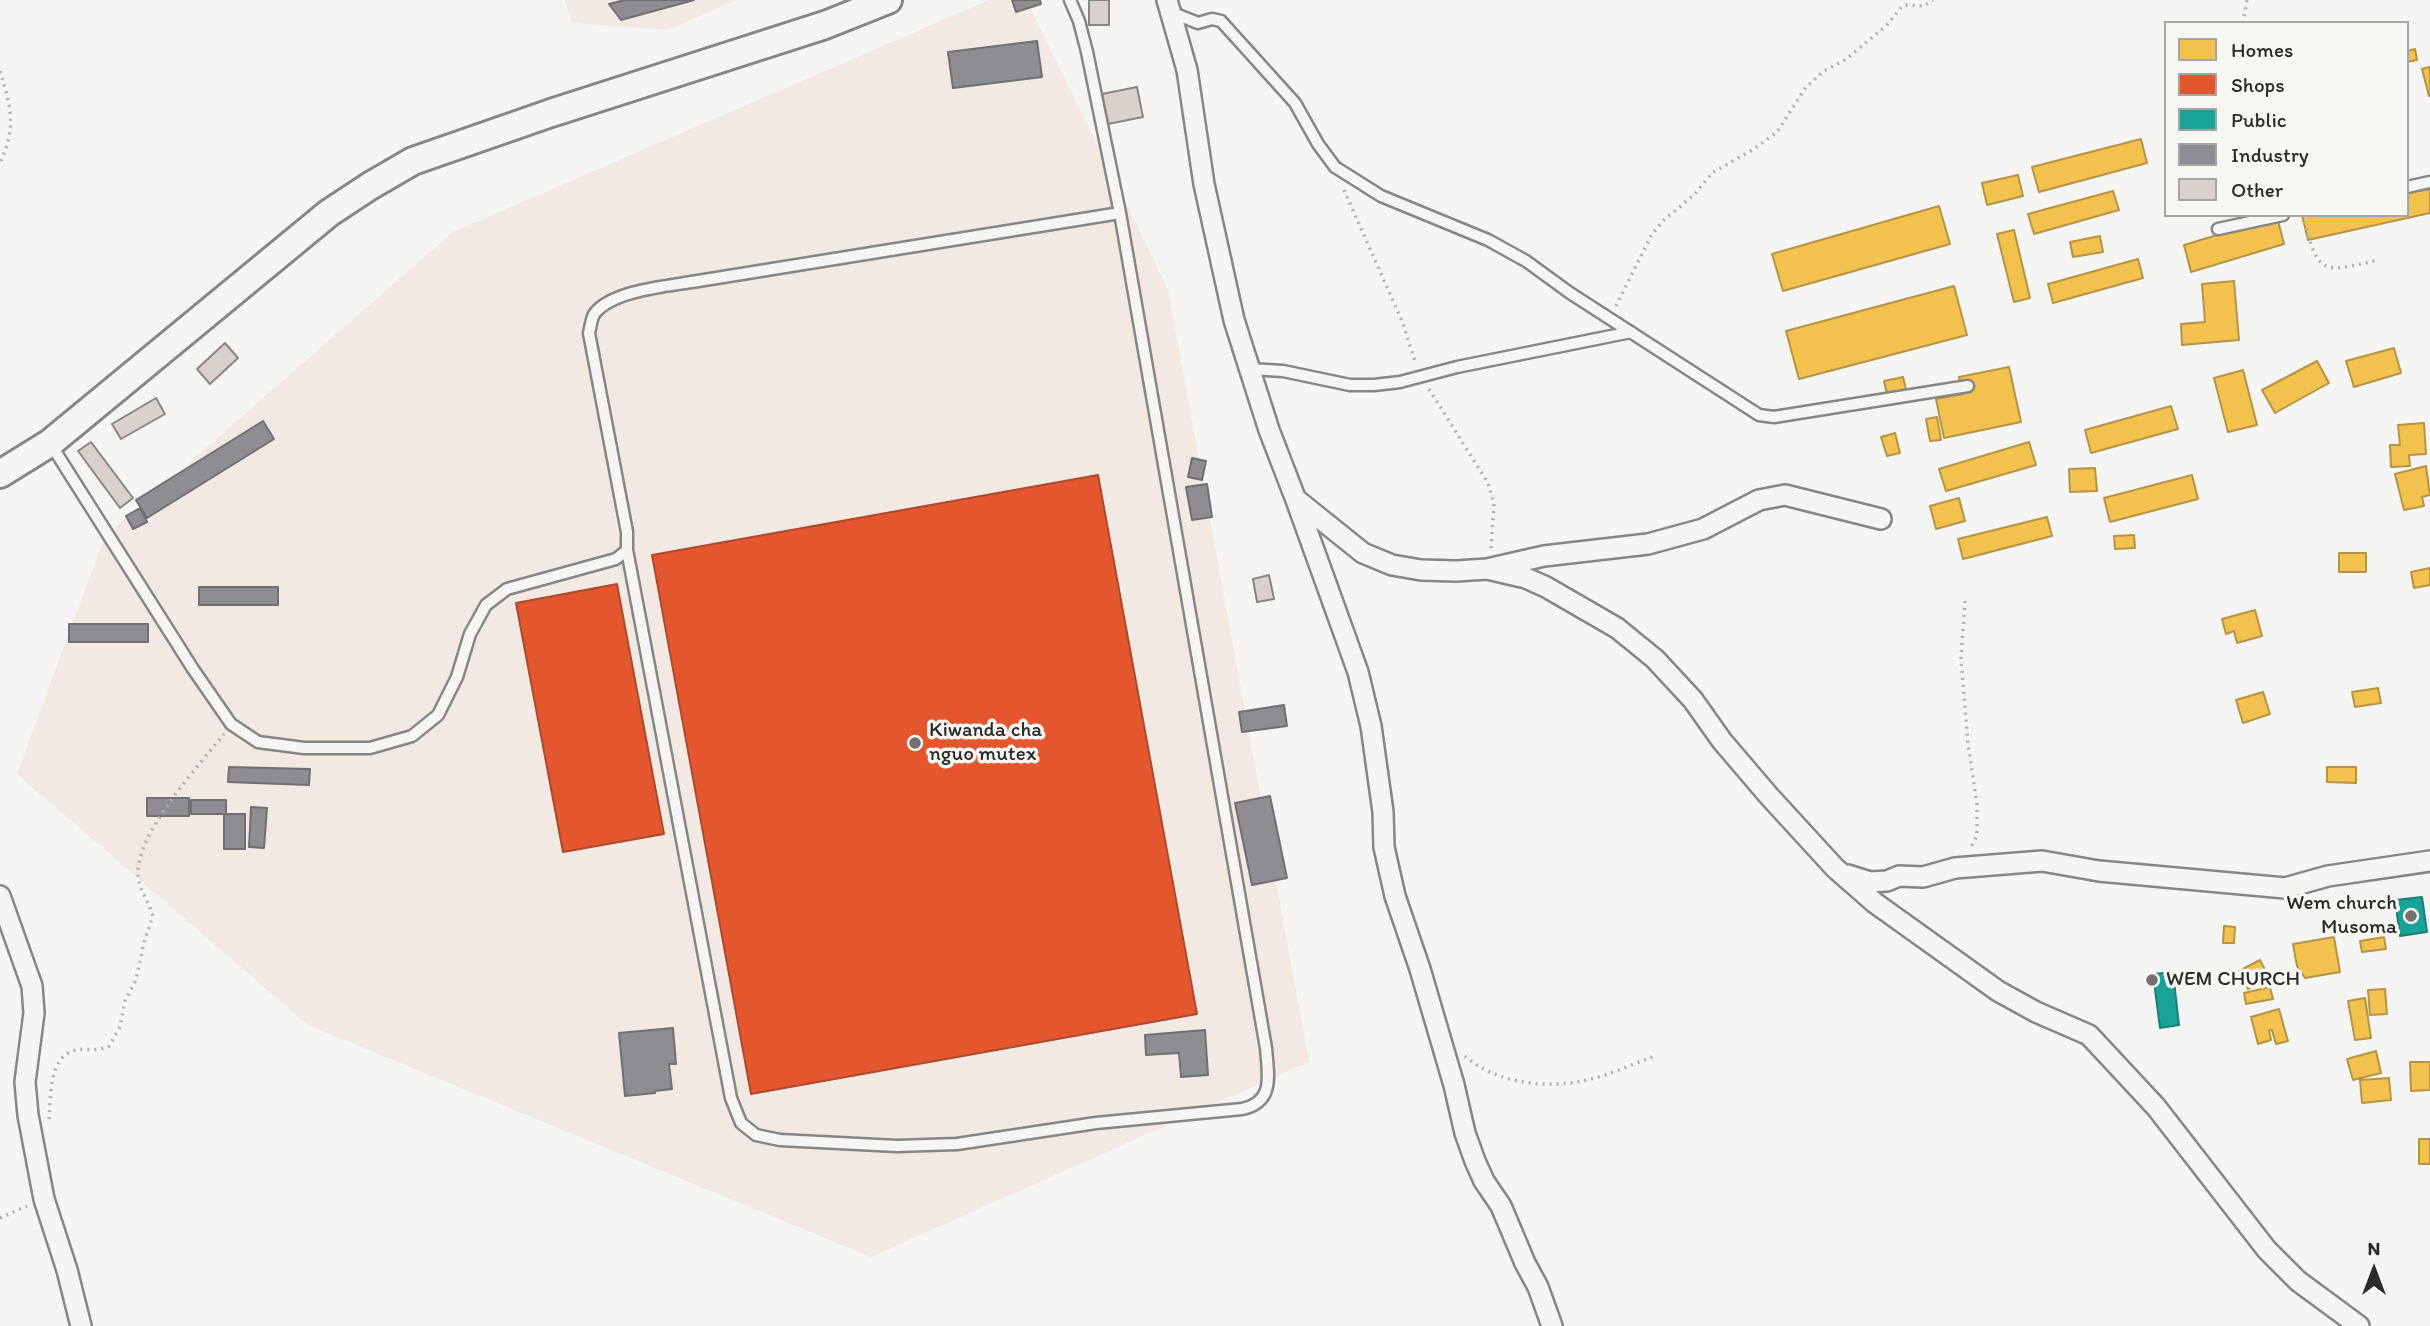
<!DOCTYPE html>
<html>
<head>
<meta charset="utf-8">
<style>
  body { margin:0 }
  #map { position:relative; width:2430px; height:1326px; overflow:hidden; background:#f5f5f3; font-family:Itim,sans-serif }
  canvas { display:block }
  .legend { position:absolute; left:2164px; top:21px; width:245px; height:196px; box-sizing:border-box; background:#f6f6f2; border:2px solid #a5a5a2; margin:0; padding:9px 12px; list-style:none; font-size:21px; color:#2b2b2b }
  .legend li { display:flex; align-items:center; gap:14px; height:35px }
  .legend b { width:35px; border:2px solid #a5a5a2 }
  .north { position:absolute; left:2339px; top:1235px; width:70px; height:70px; -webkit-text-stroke:5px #f6f6f2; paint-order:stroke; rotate:0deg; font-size:19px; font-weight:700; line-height:28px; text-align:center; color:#2b2b2b }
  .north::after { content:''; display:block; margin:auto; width:24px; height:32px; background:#2b2b2b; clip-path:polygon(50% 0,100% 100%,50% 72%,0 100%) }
</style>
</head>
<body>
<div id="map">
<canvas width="2430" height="1326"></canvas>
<ul class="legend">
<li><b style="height:19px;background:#f2c14e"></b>Homes</li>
<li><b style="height:19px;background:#e4572e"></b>Shops</li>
<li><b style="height:19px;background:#17a398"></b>Public</li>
<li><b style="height:19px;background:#8d8d92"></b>Industry</li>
<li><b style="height:19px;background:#dbd1cc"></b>Other</li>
</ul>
<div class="north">N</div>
</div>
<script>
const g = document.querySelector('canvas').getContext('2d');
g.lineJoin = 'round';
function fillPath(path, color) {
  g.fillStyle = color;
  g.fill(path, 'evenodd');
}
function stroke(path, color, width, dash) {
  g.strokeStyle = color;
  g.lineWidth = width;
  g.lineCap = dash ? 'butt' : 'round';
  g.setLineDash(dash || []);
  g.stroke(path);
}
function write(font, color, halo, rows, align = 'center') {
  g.font = font + ' Itim,sans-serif';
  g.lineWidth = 7;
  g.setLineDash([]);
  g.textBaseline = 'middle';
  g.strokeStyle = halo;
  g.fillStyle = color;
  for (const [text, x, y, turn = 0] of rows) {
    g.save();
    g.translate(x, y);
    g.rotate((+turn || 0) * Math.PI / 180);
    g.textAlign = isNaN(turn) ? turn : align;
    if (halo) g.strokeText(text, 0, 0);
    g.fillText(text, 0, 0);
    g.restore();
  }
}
const built = new Path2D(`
  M565 0H736L668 30 572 23Z
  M989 0H1026L1168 289 1309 1062 871 1257 308 1025 17 774 105 536 453 232Z`);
const homes = new Path2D(`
  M2415 49 2417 60 2407 62V51Z
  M2430 67V96H2429L2422 69Z
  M2141 139 2147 163 2039 192 2032 167Z
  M2018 175 2023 196 1987 205 1982 183Z
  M2430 186V213L2308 240 2302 215H2407V191Z
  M2113 191 2119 210 2034 234 2028 214Z
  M1939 206 1950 244 1783 291 1772 254Z
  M2277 217 2284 244 2191 272 2184 245Z
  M2014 230 2030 298 2014 302 1997 234Z
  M2100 236 2103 252 2073 257 2070 242Z
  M2138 259 2143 278 2053 303 2048 284Z
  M2234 281 2239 340 2182 345 2181 324 2205 322 2202 284Z
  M1954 286 1967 335 1799 379 1786 331Z
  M2394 348 2401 373 2354 387 2346 361Z
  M2317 361 2329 383 2275 413 2262 390Z
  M2009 367 2021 422 1944 438 1936 399 1963 394 1959 377Z
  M2243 370 2257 425 2228 432 2214 378Z
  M1903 377 1906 390 1887 394 1884 381Z
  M2171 406 2178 429 2091 453 2085 430Z
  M1937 417 1941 440 1930 441 1926 419Z
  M2424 423 2426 454 2409 455 2410 466 2391 467 2390 445H2400L2398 425Z
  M1895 433 1900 453 1887 456 1881 437Z
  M2029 442 2036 465 1946 491 1939 469Z
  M2426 466 2430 495 2422 497 2424 506 2404 510 2395 474Z
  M2095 468 2097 491 2070 492 2069 469Z
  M2192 475 2198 499 2110 522 2104 498Z
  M1959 498 1965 521 1936 529 1930 506Z
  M2047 517 2052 536 1963 559 1958 539Z
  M2134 535 2135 548 2115 549 2114 536Z
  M2339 553H2366V572H2339Z
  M2430 568V585L2414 588 2411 572Z
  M2255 610 2262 636 2237 643 2234 631 2226 634 2222 619Z
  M2378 688 2381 703 2355 707 2352 692Z
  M2263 692 2270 714 2243 723 2236 700Z
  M2327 767H2356V783L2327 782Z
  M2224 926 2235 927 2234 943H2223Z
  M2334 937 2340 972 2305 978 2297 966 2293 944Z
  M2384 937 2386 949 2362 952 2360 941Z
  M2260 960 2269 978 2248 989 2239 971Z
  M2270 987 2273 999 2246 1004 2244 993Z
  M2385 989 2387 1014 2370 1015 2368 990Z
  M2365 998 2371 1038 2355 1040 2348 1001Z
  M2279 1009 2288 1041 2276 1044 2272 1030H2269L2271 1040 2258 1044 2251 1017Z
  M2376 1051 2381 1073 2353 1080 2347 1059Z
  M2410 1062H2430V1090L2411 1091Z
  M2389 1078 2391 1100 2362 1103 2360 1080Z
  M2419 1139H2430V1164H2419Z`);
const shops = new Path2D(`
  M1098 475 1197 1014 751 1094 652 555Z
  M617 584 664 834 563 852 516 603Z`);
const public = new Path2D(`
  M2422 897 2427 932 2400 936 2395 900Z
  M2173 972 2179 1025 2160 1028 2153 974Z`);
const industry = new Path2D(`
  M625 0H694L621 20 609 4Z
  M1012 0H1040L1041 4 1016 12Z
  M1037 41 1042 77 953 88 948 52Z
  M263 421 274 439 147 518 136 500Z
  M1192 458 1206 461 1202 480 1188 477Z
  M1207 484 1212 517 1192 520 1186 487Z
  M140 508 147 522 133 529 126 516Z
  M199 587H278V605H199Z
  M69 624H148V642H69Z
  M1284 705 1287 726 1242 732 1239 712Z
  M229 767 310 769 309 785 228 782Z
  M1270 796 1287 878 1252 885 1235 803Z
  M147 798H189V816H147Z
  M191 800H226V814H191Z
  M251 807 267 808 264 848 249 847Z
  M224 814H245V849H224Z
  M673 1028 676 1064H669L672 1089 655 1091V1093L625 1096 619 1033Z
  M1205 1030 1208 1075 1181 1077 1179 1053 1146 1055 1145 1035Z`);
const building = new Path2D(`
  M1089 0H1109V25H1089Z
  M1137 87 1143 117 1108 124 1102 94Z
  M225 343 238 358 210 384 197 369Z
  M156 398 165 414 121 439 112 424Z
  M91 442 133 498 120 508 78 451Z
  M1269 575 1274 599 1257 602 1253 579Z`);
const path = new Path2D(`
  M2243 23 2247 0
  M0 71C11 108 17 126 0 163
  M1344 190 1402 321 1416 364
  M2302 215C2319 274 2319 274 2378 260
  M1616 306 1652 234 1664 220 1694 195 1712 173 1754 149 1777 132 1806 87 1824 71 1845 60 1886 26 1901 8 1905 5 1923 6 1933 0
  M1429 389 1488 483 1494 504 1491 549
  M1965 601 1961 658 1968 744 1977 804V836L1971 847
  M1465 1056C1494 1082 1540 1088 1577 1082 1603 1078 1630 1065 1655 1056
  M49 1119C51 1098 48 1056 76 1050 87 1048 98 1052 109 1046L120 1027 125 1001 136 980 144 942 153 916C149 902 139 890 138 876 135 834 198 767 224 734
  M0 1218 27 1206`);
const lane = new Path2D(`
  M1173 13 1198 23 1212 19 1221 21 1295 103 1318 144 1335 167 1381 196 1488 240 1526 261 1570 293 1759 415 1774 417 1968 386
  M2407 187 2430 182
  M2218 229 2283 215
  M1249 369 1283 371 1350 385H1374L1400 382 1457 367 1631 332
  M50 443 193 669 231 724 258 742 304 748H370L412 736 438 715 457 677 470 634 486 605 507 589 616 559 627 550V532L589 333C591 326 591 318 595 313 613 290 670 286 698 281L1120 213
  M627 550 731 1098 741 1123 756 1135 780 1140 897 1146 957 1144 1096 1123 1242 1109C1275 1102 1268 1075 1266 1048L1120 213 1087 52 1079 21 1070 0`);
const street = new Path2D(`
  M1167 0 1187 70 1204 184 1234 320 1269 430 1296 500 1358 672 1371 726 1383 812 1384 847 1395 896 1420 969 1454 1085 1465 1133 1475 1161 1484 1181 1501 1206 1525 1263 1538 1287 1552 1326
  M1297 500 1363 553 1392 565 1421 570 1456 571 1487 569 1544 556 1648 544 1703 529 1759 500 1785 495 1881 519
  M1487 569 1526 578 1546 587 1617 628 1655 659 1693 700 1722 741 1769 796 1835 868 1875 903 1998 991 2036 1012 2089 1035 2156 1107 2267 1250 2298 1281 2359 1326
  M1848 875 1870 882 1887 881 1899 876 1923 877 1955 868 2042 861 2099 871 2285 888 2328 876 2430 861
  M0 896 32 986 34 1013 25 1082 28 1115 44 1199 67 1270 81 1326`);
const secondary = new Path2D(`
  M0 474 50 443 329 213 370 186 413 161 551 113 825 25 888 0`);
const markers = [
  [915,743,7,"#727271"],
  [2411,916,7,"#727271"],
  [2152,980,7,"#727271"]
];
const poiNames = [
  ["Kiwanda cha",929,731],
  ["nguo mutex",929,755],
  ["Wem church",2397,904,"right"],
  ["Musoma",2397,928,"right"],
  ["WEM CHURCH",2166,980]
];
fillPath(built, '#f2e9e3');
fillPath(homes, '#f2c14e');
stroke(homes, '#b69444', 2);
fillPath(shops, '#e4572e');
stroke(shops, '#ac4a2d', 2);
fillPath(public, '#17a398');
stroke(public, '#1d7f77', 2);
fillPath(industry, '#8d8d92');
stroke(industry, '#707073', 2);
fillPath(building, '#dbd1cc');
stroke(building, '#868685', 2);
stroke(lane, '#868685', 15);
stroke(street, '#868685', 24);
stroke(secondary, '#868685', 32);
stroke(path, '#b0b0af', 3.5, [2, 5]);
stroke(lane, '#f5f5f3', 10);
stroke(street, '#f5f5f3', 19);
stroke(secondary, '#f5f5f3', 26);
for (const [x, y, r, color] of markers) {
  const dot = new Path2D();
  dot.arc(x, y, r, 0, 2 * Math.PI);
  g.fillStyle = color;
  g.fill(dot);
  stroke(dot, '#f6f6f2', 2.5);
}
write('21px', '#2b2b2b', '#f6f6f2', poiNames, 'left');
</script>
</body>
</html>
